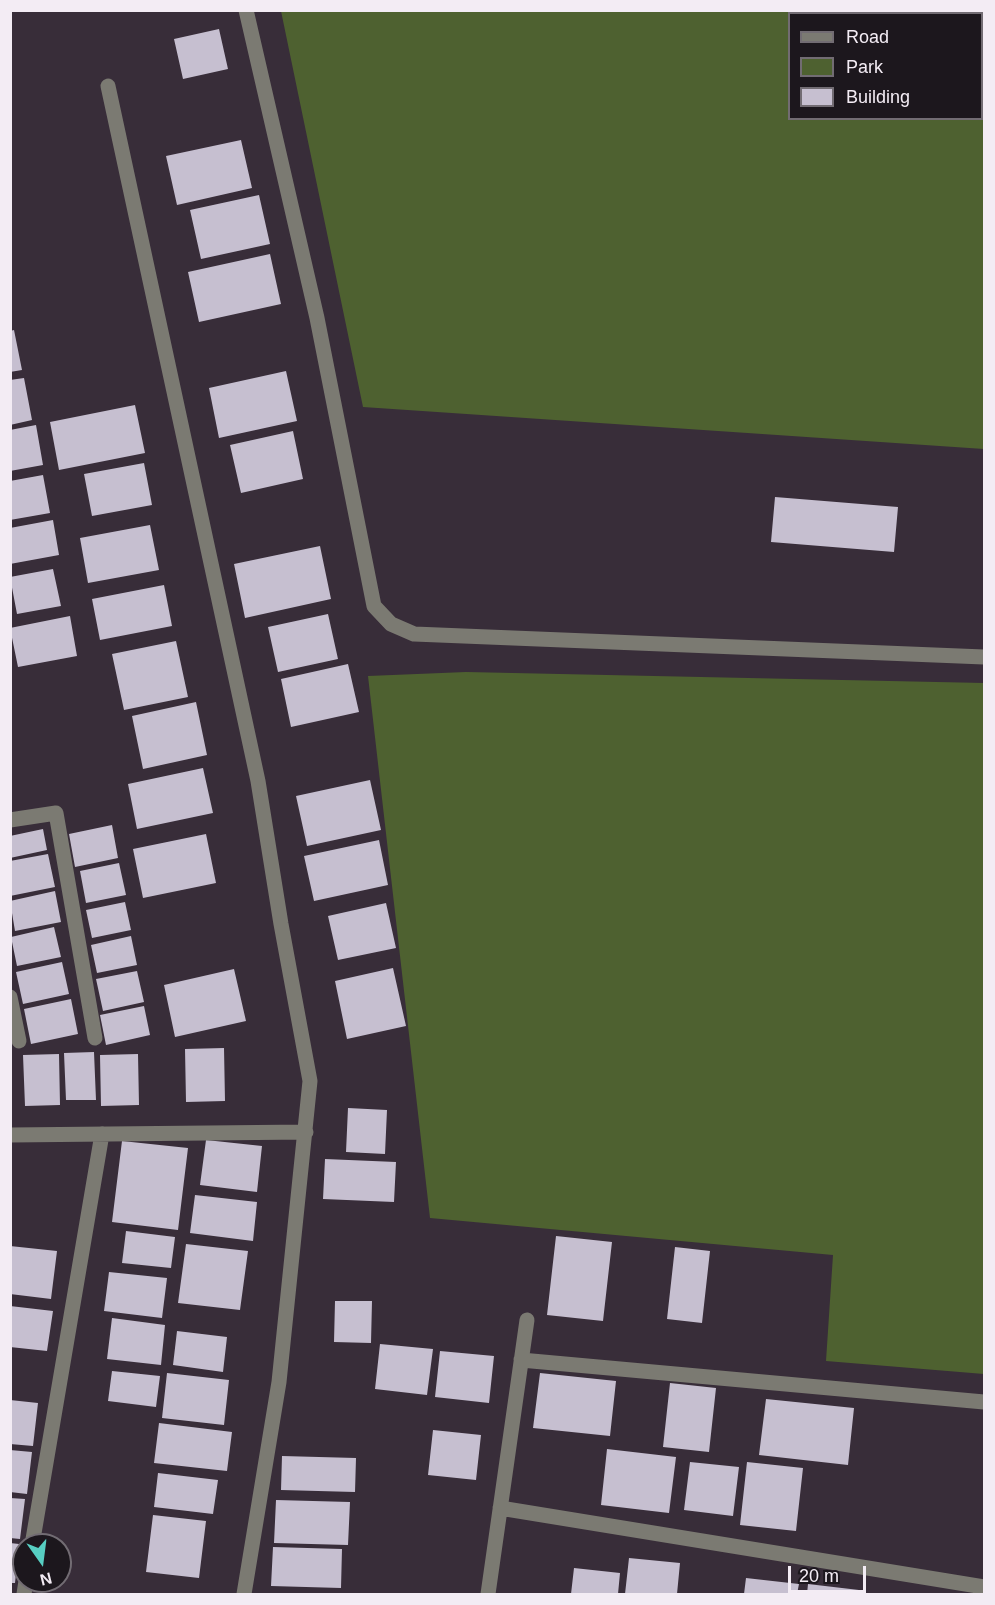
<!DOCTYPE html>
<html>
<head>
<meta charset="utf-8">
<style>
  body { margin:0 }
  #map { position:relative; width:995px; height:1605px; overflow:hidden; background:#382d39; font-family:Helvetica,sans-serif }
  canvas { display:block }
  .frame { position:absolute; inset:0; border:12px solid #f3ecf4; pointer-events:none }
  .legend { position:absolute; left:788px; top:12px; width:195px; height:108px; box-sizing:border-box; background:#1c171d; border:2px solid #726c73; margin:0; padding:8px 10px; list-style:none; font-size:18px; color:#f3ecf4 }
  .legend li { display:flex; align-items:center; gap:12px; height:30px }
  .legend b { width:30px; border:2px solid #726c73 }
  .north { position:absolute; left:12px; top:1533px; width:60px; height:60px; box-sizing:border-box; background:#1c171d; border:2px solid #726c73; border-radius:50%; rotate:166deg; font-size:16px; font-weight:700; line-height:24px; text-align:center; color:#f3ecf4 }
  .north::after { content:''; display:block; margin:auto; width:21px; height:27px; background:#57cec2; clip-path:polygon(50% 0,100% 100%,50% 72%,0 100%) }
  .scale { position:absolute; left:788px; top:1566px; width:78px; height:27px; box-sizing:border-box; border:3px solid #f3ecf4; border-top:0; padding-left:8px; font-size:18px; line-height:21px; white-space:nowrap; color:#f3ecf4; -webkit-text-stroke:4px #1c171d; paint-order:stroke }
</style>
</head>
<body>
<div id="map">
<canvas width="995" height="1605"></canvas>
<div class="frame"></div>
<ul class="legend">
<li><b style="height:8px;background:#7b7a72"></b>Road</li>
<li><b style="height:16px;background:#4e6130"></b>Park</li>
<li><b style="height:16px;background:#c6bfd0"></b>Building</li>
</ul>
<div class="north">N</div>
<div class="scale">20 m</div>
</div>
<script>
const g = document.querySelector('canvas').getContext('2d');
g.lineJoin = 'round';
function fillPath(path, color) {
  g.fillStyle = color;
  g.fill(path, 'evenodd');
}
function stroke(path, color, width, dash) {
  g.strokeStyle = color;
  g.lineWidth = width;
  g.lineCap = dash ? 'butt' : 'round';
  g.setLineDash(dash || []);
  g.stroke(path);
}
const green = new Path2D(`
  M281 11H984V449L363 407ZM790 14H982V118H790Z
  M466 672 984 683V1374L826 1361 833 1255 430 1218 368 676Z`);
const building = new Path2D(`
  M219 29 228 69 183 79 174 39Z
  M241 140 252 188 177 205 166 156Z
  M259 195 270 244 201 259 190 210Z
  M270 254 281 304 199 322 188 272Z
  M14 330 22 370 10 372V331Z
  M286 371 297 421 219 438 209 388Z
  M24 378 32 420 10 425V380Z
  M135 405 145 453 59 470 50 422Z
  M36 425 43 465 10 471V430Z
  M293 431 303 479 241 493 230 445Z
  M144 463 152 505 92 516 84 474Z
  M43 475 50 513 10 520V481Z
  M775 497 898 507 894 552 771 542Z
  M53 520 59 555 10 564V528Z
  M150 525 159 570 88 583 80 538Z
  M320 546 331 599 245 618 234 564Z
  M53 569 61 606 17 614 10 577Z
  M164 585 172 626 100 640 92 599Z
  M328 614 338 659 278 672 268 627Z
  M70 616 77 656 18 667 10 628Z
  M176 641 188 697 124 710 112 654Z
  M348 664 359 712 291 727 281 679Z
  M196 702 207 755 143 769 132 716Z
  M203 768 213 813 137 829 128 784Z
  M370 780 381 830 307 846 296 796Z
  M112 825 118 858 75 867 69 834Z
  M43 829 47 850 10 858V836Z
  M206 834 216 883 143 898 133 849Z
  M379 840 388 885 314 901 304 856Z
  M48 854 55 887 10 896V861Z
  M119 863 126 895 86 903 80 871Z
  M55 891 61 922 15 931 10 901Z
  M125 902 131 930 92 938 86 910Z
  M386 903 396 948 338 960 328 916Z
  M54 927 61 957 17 966 11 937Z
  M131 936 137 965 97 973 91 945Z
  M62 962 69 994 23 1004 16 972Z
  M393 968 406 1026 347 1039 335 981Z
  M234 969 246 1021 175 1037 164 985Z
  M137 971 144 1002 103 1011 96 979Z
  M71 999 78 1034 31 1044 24 1009Z
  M144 1006 150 1035 106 1045 100 1015Z
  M224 1048 225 1101 186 1102 185 1049Z
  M94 1052 96 1100H66L64 1053Z
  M59 1054 60 1105 25 1106 23 1055Z
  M138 1054 139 1105 101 1106 100 1055Z
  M348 1108 387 1110 385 1154 346 1152Z
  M206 1140 262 1146 257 1192 200 1185Z
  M122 1141 188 1148 178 1230 112 1222Z
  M325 1159 396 1162 394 1202 323 1199Z
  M195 1195 257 1202 253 1241 190 1233Z
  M126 1231 175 1237 171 1268 122 1263Z
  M556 1236 612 1242 603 1321 547 1315Z
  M186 1244 248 1251 240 1310 178 1303Z
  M10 1246 57 1251 51 1299 10 1294Z
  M675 1247 710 1251 702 1323 667 1319Z
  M109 1272 167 1278 162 1318 104 1311Z
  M335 1301H372L371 1343 334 1342Z
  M10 1306 53 1311 47 1351 10 1347Z
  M112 1318 165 1325 161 1365 107 1359Z
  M177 1331 227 1337 223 1372 173 1365Z
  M380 1344 433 1349 427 1395 375 1389Z
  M440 1351 494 1356 489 1403 435 1397Z
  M112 1371 160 1376 156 1407 108 1401Z
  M167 1373 229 1380 224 1425 162 1418Z
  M540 1373 616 1381 610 1436 533 1428Z
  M670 1383 716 1388 709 1452 663 1447Z
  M766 1399 854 1408 848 1465 759 1455Z
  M10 1400 38 1403 33 1446 10 1444Z
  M159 1423 232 1432 227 1471 154 1463Z
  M433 1430 481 1435 476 1480 428 1475Z
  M607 1449 676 1457 669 1513 601 1505Z
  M10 1450 32 1452 27 1494 10 1492Z
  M282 1456 356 1458 355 1492 281 1490Z
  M690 1462 739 1467 733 1516 684 1510Z
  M747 1462 803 1468 796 1531 740 1525Z
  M158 1473 218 1480 213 1514 154 1507Z
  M10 1498 25 1499 20 1539 10 1538Z
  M276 1500 350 1502 348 1545 274 1543Z
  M153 1515 206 1521 199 1578 146 1572Z
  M10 1543 19 1544 15 1583H10Z
  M273 1547 342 1549 341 1588 271 1586Z
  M629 1558 680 1563 677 1594H625Z
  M574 1568 620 1573 618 1594H571Z
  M746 1578 799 1584 797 1594H744Z
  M808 1584 859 1590V1594H807Z`);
const minor = new Path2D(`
  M246 10 317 318 374 606 391 624 414 634 984 657
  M108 86 258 781 281 924 310 1081 279 1382 244 1594
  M10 820 56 813 95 1038
  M10 997 19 1041
  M10 1135 306 1132
  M521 1360 984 1402
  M500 1508 984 1587
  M32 1545 102 1134
  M24 1594 26 1581
  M488 1594 527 1320`);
fillPath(green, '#4e6130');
fillPath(building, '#c6bfd0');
stroke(minor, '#7b7a72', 15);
</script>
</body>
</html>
